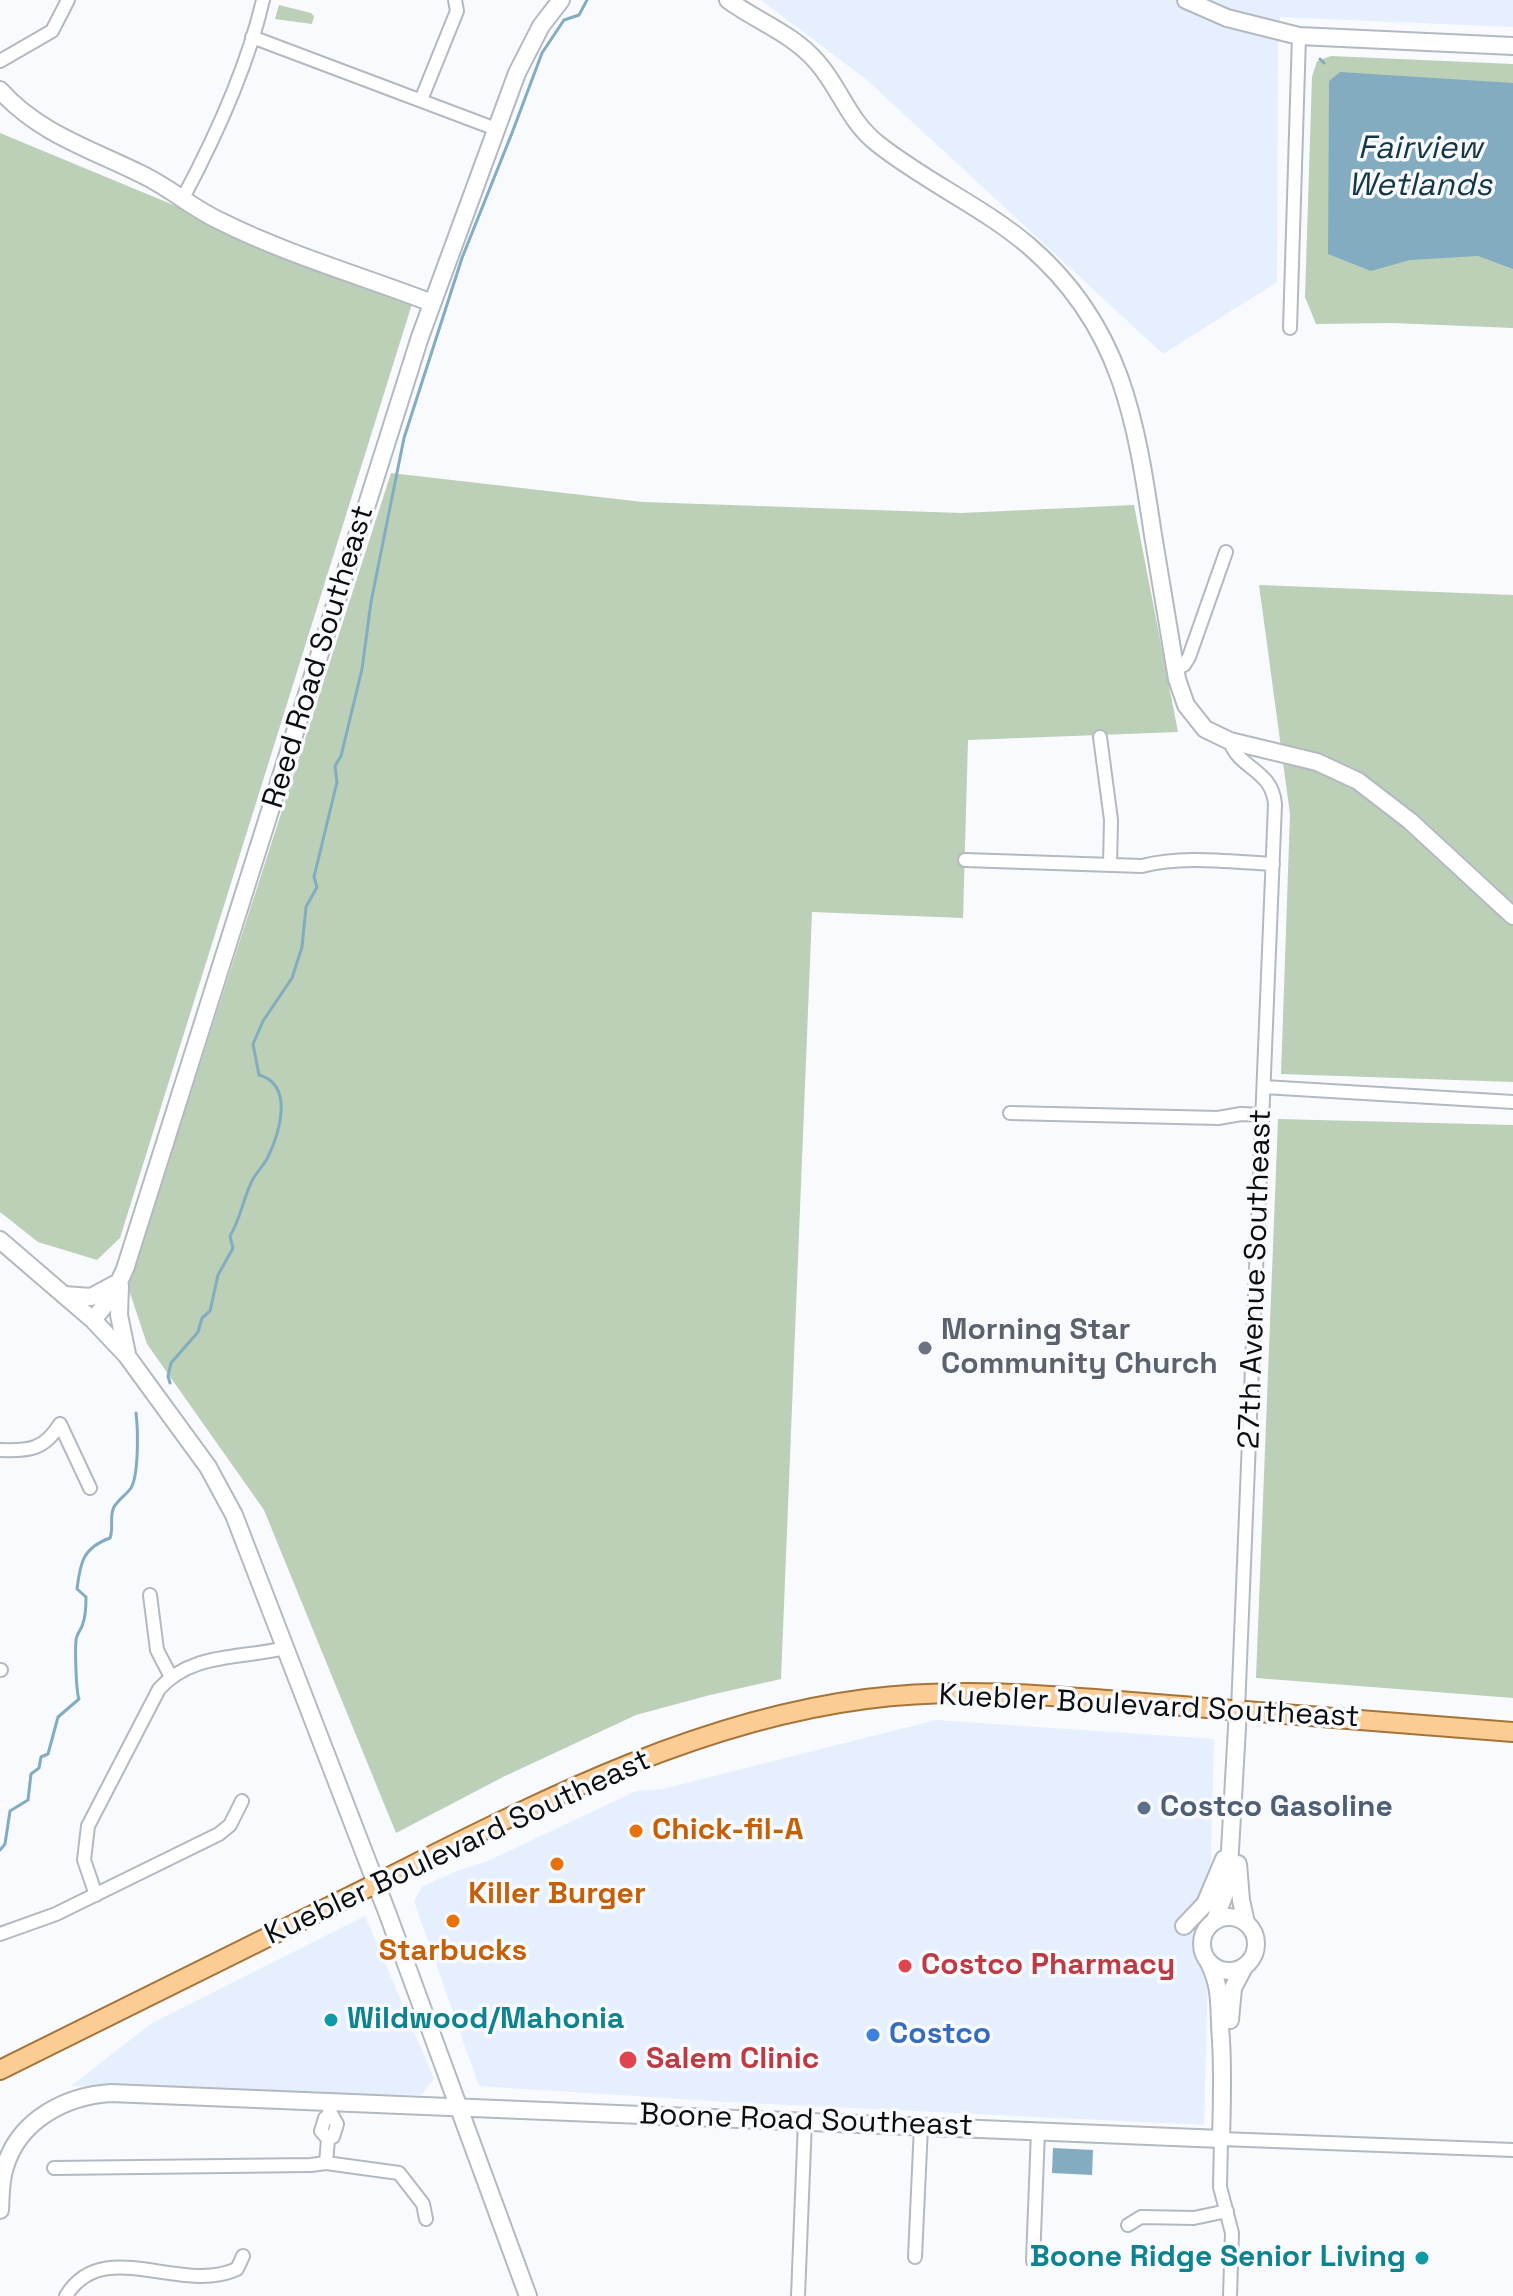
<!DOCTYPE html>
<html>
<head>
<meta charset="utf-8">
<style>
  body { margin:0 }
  canvas { display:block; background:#f8fafe }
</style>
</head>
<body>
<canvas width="1513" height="2296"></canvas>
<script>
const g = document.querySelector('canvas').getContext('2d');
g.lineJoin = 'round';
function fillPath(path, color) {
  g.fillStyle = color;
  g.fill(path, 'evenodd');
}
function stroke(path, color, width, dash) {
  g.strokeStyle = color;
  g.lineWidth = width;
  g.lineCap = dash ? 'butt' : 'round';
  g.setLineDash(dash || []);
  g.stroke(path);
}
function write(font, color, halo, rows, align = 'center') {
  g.font = font + ' "Space Grotesk",sans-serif';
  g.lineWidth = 7;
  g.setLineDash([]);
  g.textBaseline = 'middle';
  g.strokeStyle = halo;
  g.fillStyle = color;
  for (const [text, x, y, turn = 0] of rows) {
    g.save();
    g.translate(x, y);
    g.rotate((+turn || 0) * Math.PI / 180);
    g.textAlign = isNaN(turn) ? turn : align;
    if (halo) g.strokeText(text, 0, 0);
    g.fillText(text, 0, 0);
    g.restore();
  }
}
const built = new Path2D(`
  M761 0H1513V27L1280 17 1278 46 1277 282 1163 354 867 80Z
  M936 1720 1214 1739 1204 2125 728 2102 479 2086 414 1901 423 1886 457 1871 488 1861 636 1791 662 1789Z
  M365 1916 434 2079 421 2095 71 2086 152 2023Z`);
const green = new Path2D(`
  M279 5 311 13 314 16 312 24 275 19Z
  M1331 56 1513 64V328L1392 323 1316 324 1305 297 1312 77 1317 61Z
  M0 133 412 304 120 1238 97 1260 38 1242 0 1212Z
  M391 473 643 502 961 513 1134 505 1178 732 968 740 963 918 812 912 781 1679 710 1695 636 1715 503 1777 396 1833 264 1510 147 1344 128 1287Z
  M1259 585 1513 595V1082L1281 1074 1290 814Z
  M1278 1119 1513 1125V1698L1256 1678Z`);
const water = new Path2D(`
  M1340 72 1513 83V269L1478 256 1410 260 1371 271 1328 254 1329 81Z
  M1053 2148 1093 2150 1092 2175 1052 2173Z`);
const stream = new Path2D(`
  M1320 59 1324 63
  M170 1383 168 1376 171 1363 198 1332 202 1318 210 1311 218 1275 233 1248 230 1236C240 1220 243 1200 251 1183 255 1173 263 1167 268 1157 279 1134 295 1085 259 1075L253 1044 263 1021 292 978 302 947 306 907 317 887 314 877 337 782 335 766 341 756 362 669 371 602 404 438 462 258 512 133 542 53 564 20 579 15 587 0
  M0 1850 5 1844 10 1811 28 1800 31 1774 39 1768 41 1757 48 1754 58 1717 79 1699C76 1692 75 1650 76 1641 76 1634 82 1629 83 1623 86 1615 86 1605 86 1597L77 1589C80 1564 82 1548 110 1538 114 1528 109 1516 114 1507 118 1500 126 1495 131 1488 139 1474 138 1429 136 1413`);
const street = new Path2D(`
  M252 37 496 129
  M0 61 52 31 68 0
  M421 100 457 11 455 0
  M183 198C216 136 247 69 263 0
  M1290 328 1299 36
  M1175 669 1184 665 1189 657 1226 552
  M1100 737 1111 820 1110 865
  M1230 741C1238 769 1272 769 1275 804L1238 1710
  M965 860 1142 866C1184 855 1230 862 1273 864
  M1264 1087 1513 1102
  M1010 1113 1218 1118 1241 1114 1263 1115
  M60 1424 90 1488
  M0 1450C29 1451 44 1450 60 1424
  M150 1595 157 1650 171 1677
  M0 1670H1
  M96 1895 84 1860 88 1826 159 1689C192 1652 241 1659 285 1648
  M0 1934 56 1914 219 1834 230 1825 242 1801
  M328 2139 333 2137 337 2124 329 2110
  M326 2163 328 2139 321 2131 325 2118 330 2115
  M54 2168 311 2165 326 2163 399 2173 423 2204 426 2219
  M1128 2225 1141 2217 1194 2218 1227 2211
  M915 2257 921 2126
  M1033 2261 1038 2131
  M66 2296C103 2235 180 2295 237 2269L243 2256
  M798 2296 805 2121
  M1230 2296 1232 2233 1220 2187 1221 2139 1513 2150`);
const secondary = new Path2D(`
  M728 0C758 22 792 33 817 62 840 88 849 122 878 144 926 182 983 207 1029 246 1122 326 1136 421 1153 535 1161 583 1169 631 1177 679L1186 705 1205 729 1230 741 1317 762 1358 781 1410 821 1513 916
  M1186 0 1227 18 1299 36 1513 46
  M0 90C38 133 91 149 141 174 169 187 192 208 220 221 288 255 362 276 432 303
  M0 1240 93 1320 127 1356 208 1467 234 1515 387 1912 528 2296
  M120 1286 119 1315 127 1354
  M64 1295 91 1297 117 1283
  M93 1320 113 1295 125 1269 420 337 517 73 541 26 561 0
  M1238 1864 1241 1900 1246 1923
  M1202 1944a27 27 0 1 1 54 0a27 27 0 1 1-54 0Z
  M1215 1920 1228 1885 1238 1710
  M1184 1926 1205 1904 1224 1859
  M1230 2020 1233 1988 1244 1967
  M0 2210C1 2196 0 2181 5 2167 19 2120 65 2096 111 2093L1221 2139C1222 2105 1223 2073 1221 2040 1218 2009 1223 1990 1208 1961`);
const primary = new Path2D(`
  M0 2070C132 2005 263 1939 395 1874 545 1799 697 1721 866 1699 966 1686 1069 1697 1169 1705 1284 1714 1399 1722 1513 1732`);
const markers = [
  [925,1348,8,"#6b7280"],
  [1144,1808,8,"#5c6f8a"],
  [636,1831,8,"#e8710a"],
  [557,1864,8,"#e8710a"],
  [453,1921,8,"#e8710a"],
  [905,1966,8,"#e0444e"],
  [331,2020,8,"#0f9aa8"],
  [873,2035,8,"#3f7fe0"],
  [628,2060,10,"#e0444e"],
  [1422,2258,8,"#0f9aa8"]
];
const streetNames = [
  ["Reed Road Southeast",319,657,-73],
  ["27th Avenue Southeast",1256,1279,-88],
  ["Kuebler Boulevard Southeast",1149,1707,3],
  ["Kuebler Boulevard Southeast",458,1848,-25],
  ["Boone Road Southeast",806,2121,2]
];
const worshipNames = [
  ["Morning Star",941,1331],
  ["Community Church",941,1365]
];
const serviceNames = [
  ["Costco Gasoline",1160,1808]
];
const foodNames = [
  ["Chick-fil-A",652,1831,"left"],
  ["Killer Burger",557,1895],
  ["Starbucks",453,1952]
];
const healthNames = [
  ["Costco Pharmacy",921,1966],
  ["Salem Clinic",646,2060]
];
const cultureNames = [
  ["Wildwood/Mahonia",347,2020],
  ["Boone Ridge Senior Living",1406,2258,"right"]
];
const shopNames = [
  ["Costco",889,2035]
];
const waterNames = [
  ["Fairview",1420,149],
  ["Wetlands",1420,186]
];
fillPath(built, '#e5effd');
fillPath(green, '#bcd0b7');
fillPath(water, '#83acc0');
stroke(stream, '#83acc0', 3);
stroke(street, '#b3b9c1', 16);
stroke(secondary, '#b3b9c1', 20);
stroke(primary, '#a57437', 22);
stroke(street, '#fff', 12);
stroke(secondary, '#fff', 16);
stroke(primary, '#fbcd94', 18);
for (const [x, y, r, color] of markers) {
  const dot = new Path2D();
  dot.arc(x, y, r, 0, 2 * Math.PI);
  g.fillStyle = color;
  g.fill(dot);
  stroke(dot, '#f8fafe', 3);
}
write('30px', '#0b0d0f', '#f8fafe', streetNames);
write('bold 30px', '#5b616d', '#f8fafe', worshipNames, 'left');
write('bold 30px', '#4e5e75', '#f8fafe', serviceNames, 'left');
write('bold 30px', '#c56008', '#f8fafe', foodNames);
write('bold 30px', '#be3a42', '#f8fafe', healthNames, 'left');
write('bold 30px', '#0d838f', '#f8fafe', cultureNames, 'left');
write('bold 30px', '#366cbe', '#f8fafe', shopNames, 'left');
write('italic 32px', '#123746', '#f8fafe', waterNames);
</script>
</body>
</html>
